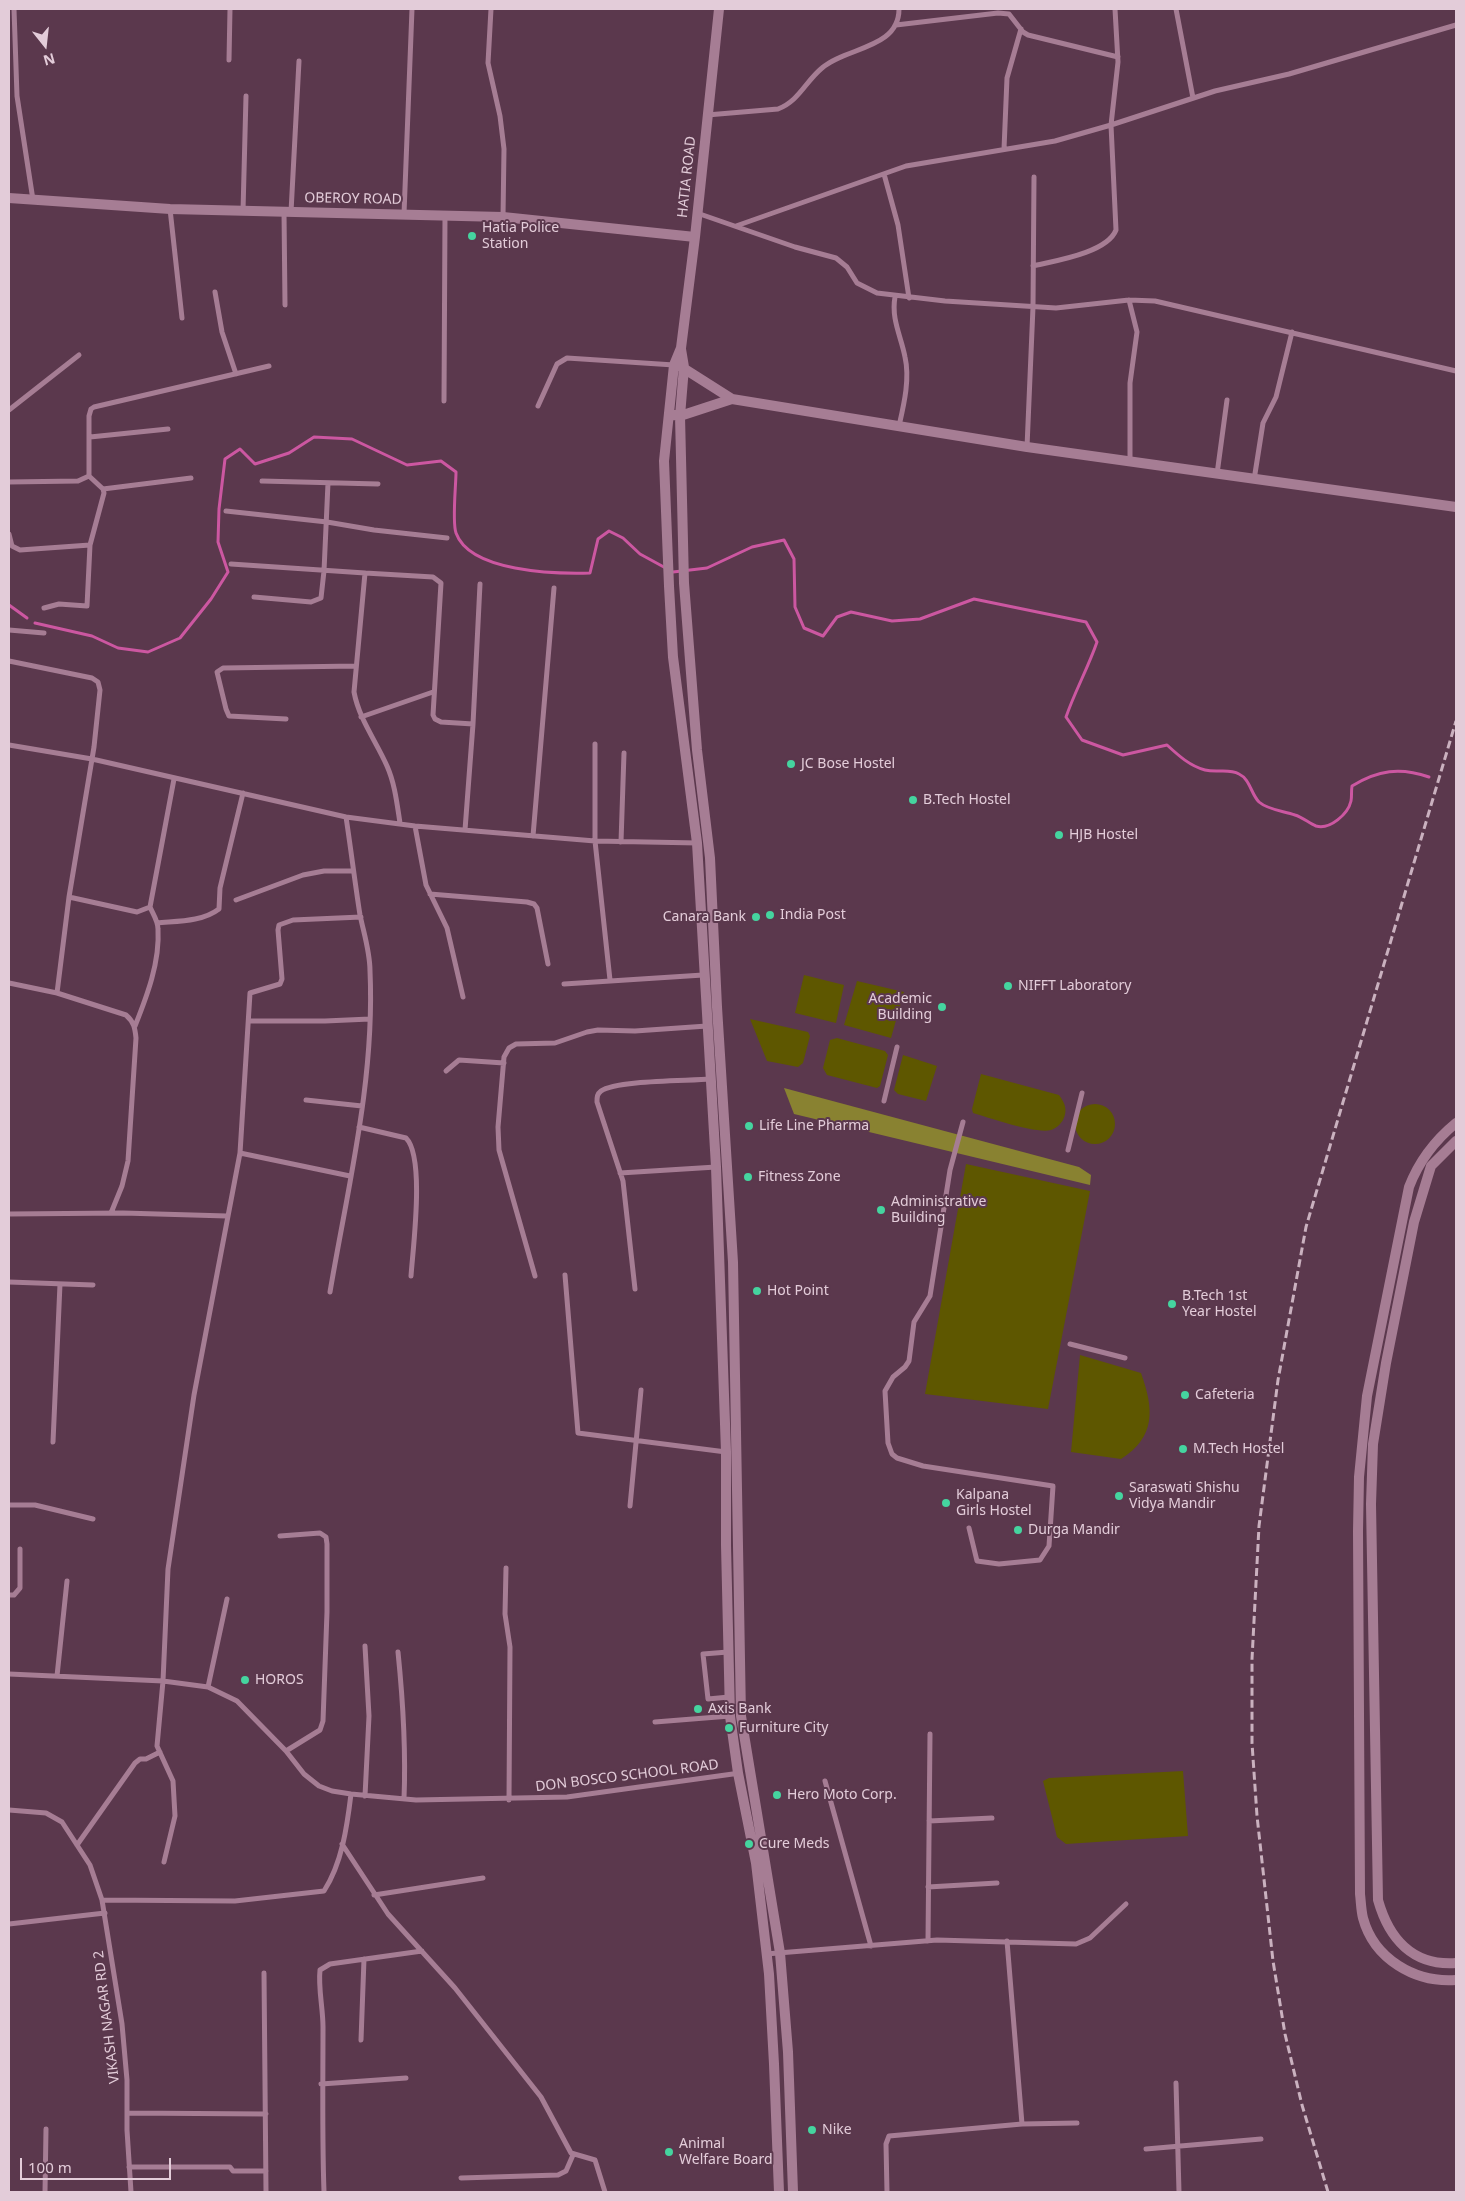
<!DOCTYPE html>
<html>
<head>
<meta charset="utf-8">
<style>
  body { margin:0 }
  #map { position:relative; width:1465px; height:2201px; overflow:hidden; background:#5b384d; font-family:"Noto Sans",sans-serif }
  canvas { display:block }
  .frame { position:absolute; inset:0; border:10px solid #e3ccd9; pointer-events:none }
  .north { position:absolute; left:20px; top:20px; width:50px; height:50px; -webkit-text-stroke:4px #5b384d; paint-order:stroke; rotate:164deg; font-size:14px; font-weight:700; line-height:20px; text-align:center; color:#e3ccd9 }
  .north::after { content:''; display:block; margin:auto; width:18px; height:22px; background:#e3ccd9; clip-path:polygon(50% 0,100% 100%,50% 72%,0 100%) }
  .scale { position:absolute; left:20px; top:2158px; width:151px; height:22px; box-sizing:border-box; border:2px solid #e3ccd9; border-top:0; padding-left:6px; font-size:15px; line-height:18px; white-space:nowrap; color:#e3ccd9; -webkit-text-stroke:4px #5b384d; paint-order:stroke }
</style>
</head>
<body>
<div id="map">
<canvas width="1465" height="2201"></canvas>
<div class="frame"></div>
<div class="north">N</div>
<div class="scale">100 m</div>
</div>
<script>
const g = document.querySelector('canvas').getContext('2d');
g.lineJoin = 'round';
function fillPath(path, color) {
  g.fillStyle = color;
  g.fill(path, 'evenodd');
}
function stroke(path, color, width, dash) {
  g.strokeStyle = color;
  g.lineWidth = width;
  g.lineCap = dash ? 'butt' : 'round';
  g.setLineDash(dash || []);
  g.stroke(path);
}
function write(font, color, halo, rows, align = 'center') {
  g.font = font + ' "Noto Sans",sans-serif';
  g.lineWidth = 4;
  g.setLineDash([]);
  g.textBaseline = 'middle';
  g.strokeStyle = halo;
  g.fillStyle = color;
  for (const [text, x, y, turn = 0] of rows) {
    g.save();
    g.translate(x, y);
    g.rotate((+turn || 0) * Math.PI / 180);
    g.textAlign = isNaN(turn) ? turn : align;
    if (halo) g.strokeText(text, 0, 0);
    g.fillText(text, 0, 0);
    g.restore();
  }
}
const green = new Path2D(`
  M804 975 844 985 836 1023 795 1013Z
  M857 981 904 992 891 1038 844 1025Z
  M750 1019 808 1032 810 1036 803 1063 798 1067 767 1061Z
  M837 1038 885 1051 888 1055 880 1086 877 1088 827 1075 823 1068 830 1040Z
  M903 1055 937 1066 926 1101 898 1094 894 1090Z
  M981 1074 1059 1095C1065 1103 1068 1110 1063 1120 1061 1124 1055 1129 1051 1130 1036 1134 990 1118 973 1113L972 1109Z
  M1075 1124a20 20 0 1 1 40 0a20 20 0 1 1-40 0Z
  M966 1164 1090 1191 1048 1409 925 1394Z
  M1080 1355 1141 1373C1154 1409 1156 1437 1121 1459L1071 1452Z
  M1183 1771 1188 1836 1066 1844 1057 1837 1043 1781 1049 1778Z`);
const forest = new Path2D(`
  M784 1088 1079 1167 1091 1175 1090 1185 794 1114Z`);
const stream = new Path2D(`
  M9 605 27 618
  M35 623 92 636 118 648 148 652 180 638 211 599 228 572 218 542 219 509 225 459 240 449 255 464 289 453 314 437 352 439 407 465 441 461 456 472C456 485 452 522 456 533 470 572 555 574 590 573L598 539 609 531 623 538 640 554 673 572 707 568 752 547 784 540 794 559 795 607 804 628 823 636 837 617 851 612 892 621 920 619 974 599 1086 622 1097 642C1088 668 1075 691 1066 717L1082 740 1123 755 1167 745C1179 756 1190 766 1205 770 1217 773 1229 768 1239 774 1250 779 1251 794 1259 802 1268 810 1284 811 1295 815 1302 817 1309 823 1316 826 1330 830 1348 814 1351 801 1352 797 1351 792 1352 786 1378 770 1400 767 1429 777`);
const street = new Path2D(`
  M14 9 17 96 33 200
  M491 9 488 63 500 116 504 149 503 217
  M1176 9 1193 98
  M896 25 998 13 1009 14 1023 32 1028 35 1118 57
  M229 60 230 9
  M707 115 778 109C799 101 805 82 822 68 846 47 899 49 899 9
  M1004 149 1007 78 1021 29
  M884 174 898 225 909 298
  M170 209 182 318
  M243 211 246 96
  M284 212 285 305
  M291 212 299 61
  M697 213 795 247 836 258 847 267 857 283 877 293 945 301 1056 308 1129 300 1155 301 1456 371
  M404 214 412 9
  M736 226 906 166 1055 141 1111 125 1215 91 1289 74 1456 25
  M1033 266C1054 261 1107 253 1116 230L1111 125 1118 62 1115 9
  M215 292 222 332 236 374
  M895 297C891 319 901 336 905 357 910 379 904 404 899 426
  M1129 300 1137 332 1130 383V462
  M444 401 445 216
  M538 406 557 364 567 358 674 365
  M9 410 79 355
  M90 437 168 429
  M1027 447 1033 307 1034 177
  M1217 474 1227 400
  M1254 480 1263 423 1276 397 1292 332
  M262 481 378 484
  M9 482 78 481 89 476V416L91 409 94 407 269 366
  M103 489 191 478
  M226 511 327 522 374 530 447 538
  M9 534 12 546 20 550 90 545
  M231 564 365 573
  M254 597 311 602 321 598 324 571 328 483
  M44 608 59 604 87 606 90 545 104 493 103 489 89 476
  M9 630 44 633
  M9 661 92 678 98 682 100 690 94 747 69 897 57 993
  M361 717 433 692
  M286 719 229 716 226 709 217 672 223 668 356 666
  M595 744V841L610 980
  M9 745 92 759 346 817 415 826 595 841 698 843
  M400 823C397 804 395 784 387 766 376 741 359 719 354 692L365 573 433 577 441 583 433 715 435 719 441 722 473 724
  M415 826 426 885 447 928 463 997
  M465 830 473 724 480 584
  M533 836 554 588
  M621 842 624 753
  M430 894 527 902 534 904 537 908 548 964
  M69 897 137 912 150 907 174 779
  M236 900 303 875 324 871H353
  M157 923C177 921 202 922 219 909L220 888 243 793
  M9 983 57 993 126 1015C134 1022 135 1028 136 1038L128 1161 122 1186 111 1213
  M564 984 703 975
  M250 1021H325L370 1019
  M135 1026C147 996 160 962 158 929 158 921 153 914 150 907
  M446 1071 459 1060 504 1063
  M306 1100 362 1106
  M884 1101 897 1047
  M963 1122 950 1170 930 1296 914 1322 909 1361 905 1367 893 1377 885 1391 888 1443 892 1454 897 1458 923 1466 1053 1486 1049 1546 1040 1560 999 1564 977 1561 969 1528
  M359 1127 406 1138C425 1157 413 1247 411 1276
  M1068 1150 1082 1093
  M240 1153 350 1176
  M620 1173 716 1167
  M9 1214 123 1213 227 1216
  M565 1275 578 1433 726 1452
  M535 1276 499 1150 498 1127 504 1057 509 1048 516 1044 555 1043 587 1032 598 1030 635 1031 707 1026
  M9 1282 93 1285
  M635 1289 623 1181 597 1102C597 1097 597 1094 601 1091 616 1080 689 1081 710 1079
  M330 1292C348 1186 375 1079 370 971 370 952 364 934 360 915 355 883 351 850 346 817
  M1070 1344 1125 1358
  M53 1442 60 1284
  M9 1505H35L93 1519
  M630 1506 641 1390
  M280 1536 320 1533 326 1537 327 1544V1612L323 1721 320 1730 286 1751
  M506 1568 505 1614 510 1647 509 1800
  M9 1595H14L20 1588V1549
  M365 1646 369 1716 365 1796
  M398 1652C403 1701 406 1750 404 1799
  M728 1652 703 1654 708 1699 729 1697
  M9 1674 163 1681 208 1687 237 1701 286 1751 304 1774 319 1786 332 1791 351 1794 416 1800 567 1797 740 1773
  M57 1676 67 1581
  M208 1687 227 1599
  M655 1722 730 1716
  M825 1781 871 1946
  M9 1810 46 1813 62 1822 90 1865 102 1900 122 2024 127 2080V2130L131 2192
  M929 1821 992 1818
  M342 1844 388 1914 455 1988 541 2097 571 2153 595 2160 605 2192
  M77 1845 135 1763 140 1759H146L160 1752
  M164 1862 175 1816 173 1781 157 1746 163 1681 168 1569 194 1395 240 1153 250 993 280 984 282 979 278 930 279 925 293 920 361 917
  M928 1887 997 1883
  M374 1895 483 1878
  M102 1900 235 1901 324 1891C342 1863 347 1827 351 1794
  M9 1924 105 1913
  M928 1941 930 1734
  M1007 1941 1022 2124
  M766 1954 937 1940 1076 1944 1090 1938 1126 1904
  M264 1973 266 2192
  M361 2040 364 1959
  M1176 2083 1179 2192
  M321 2084 406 2078
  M127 2113 266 2114
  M1146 2149 1261 2139
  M129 2167H230L233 2171H266
  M461 2178 558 2175 566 2171 573 2155
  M45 2192 46 2129
  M324 2192C322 2137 323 2082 323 2027 323 2008 318 1988 320 1970L330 1964 422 1951
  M887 2192 886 2144 889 2136 1022 2124 1077 2123`);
const secondary = new Path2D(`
  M719 9 695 237 681 348 674 365 664 461 669 586 673 657 697 843 716 1167 726 1452V1545L730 1716 738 1773 756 1863 769 1974 774 2064 779 2192
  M9 198 170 209 503 217 695 237
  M681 349 684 367 680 416 684 583 697 750 710 858 717 1007 733 1262 741 1716 780 1953 788 2052 793 2192
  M680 366 732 399 1027 447 1456 507
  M674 415 680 416 732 399
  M1456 1123C1434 1141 1419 1161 1409 1187L1367 1396 1359 1477 1358 1531 1360 1894C1361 1902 1361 1910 1363 1918 1374 1959 1415 1983 1456 1980
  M1456 1141 1431 1166 1414 1222 1386 1363 1373 1444 1371 1504 1378 1900C1389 1939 1413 1966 1456 1963`);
const rail = new Path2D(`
  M1328 2192 1302 2105 1285 2034 1273 1961 1257 1816 1252 1743V1659L1259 1526 1278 1380 1306 1227 1456 721`);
const markers = [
  [472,236,5,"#45d49f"],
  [791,764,5,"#45d49f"],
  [913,800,5,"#45d49f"],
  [1059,835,5,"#45d49f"],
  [770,915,5,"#45d49f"],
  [756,917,5,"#45d49f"],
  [1008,986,5,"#45d49f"],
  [942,1007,5,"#45d49f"],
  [749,1126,5,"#45d49f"],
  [748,1177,5,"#45d49f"],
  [881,1210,5,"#45d49f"],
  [757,1291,5,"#45d49f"],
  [1172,1304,5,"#45d49f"],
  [1185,1395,5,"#45d49f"],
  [1183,1449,5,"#45d49f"],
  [1119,1496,5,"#45d49f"],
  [946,1503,5,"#45d49f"],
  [1018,1530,5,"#45d49f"],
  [245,1680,5,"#45d49f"],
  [698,1709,5,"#45d49f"],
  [729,1728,5,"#45d49f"],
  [777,1795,5,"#45d49f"],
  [749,1844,5,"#45d49f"],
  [812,2130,5,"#45d49f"],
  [669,2152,5,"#45d49f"]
];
const streetNames = [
  ["HATIA ROAD",687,177,-84],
  ["OBEROY ROAD",353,199,1],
  ["DON BOSCO SCHOOL ROAD",627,1776,-7],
  ["VIKASH NAGAR RD 2",107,2017,-97]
];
const poiNames = [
  ["Hatia Police",482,228],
  ["Station",482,244],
  ["JC Bose Hostel",801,764],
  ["B.Tech Hostel",923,800],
  ["HJB Hostel",1069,835],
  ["India Post",780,915],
  ["Canara Bank",746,917,"right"],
  ["NIFFT Laboratory",1018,986],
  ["Academic",932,999,"right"],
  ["Building",932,1015,"right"],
  ["Life Line Pharma",759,1126],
  ["Fitness Zone",758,1177],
  ["Administrative",891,1202],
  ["Building",891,1218],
  ["Hot Point",767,1291],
  ["B.Tech 1st",1182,1296],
  ["Year Hostel",1182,1312],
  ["Cafeteria",1195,1395],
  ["M.Tech Hostel",1193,1449],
  ["Saraswati Shishu",1129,1488],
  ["Vidya Mandir",1129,1504],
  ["Kalpana",956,1495],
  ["Girls Hostel",956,1511],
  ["Durga Mandir",1028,1530],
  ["HOROS",255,1680],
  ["Axis Bank",708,1709],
  ["Furniture City",739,1728],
  ["Hero Moto Corp.",787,1795],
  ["Cure Meds",759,1844],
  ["Nike",822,2130],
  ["Animal",679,2144],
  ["Welfare Board",679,2160]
];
fillPath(green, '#5e5700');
fillPath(forest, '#898231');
stroke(stream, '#cc57a1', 3);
stroke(street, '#a67d94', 5);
stroke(secondary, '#a67d94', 10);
stroke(rail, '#cab1bf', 3, [8, 4]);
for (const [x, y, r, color] of markers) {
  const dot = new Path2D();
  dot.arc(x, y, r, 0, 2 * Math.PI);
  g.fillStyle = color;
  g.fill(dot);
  stroke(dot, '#5b384d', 2);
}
write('14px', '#e3ccd9', '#5b384d', streetNames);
write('14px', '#e3ccd9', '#5b384d', poiNames, 'left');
</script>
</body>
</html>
